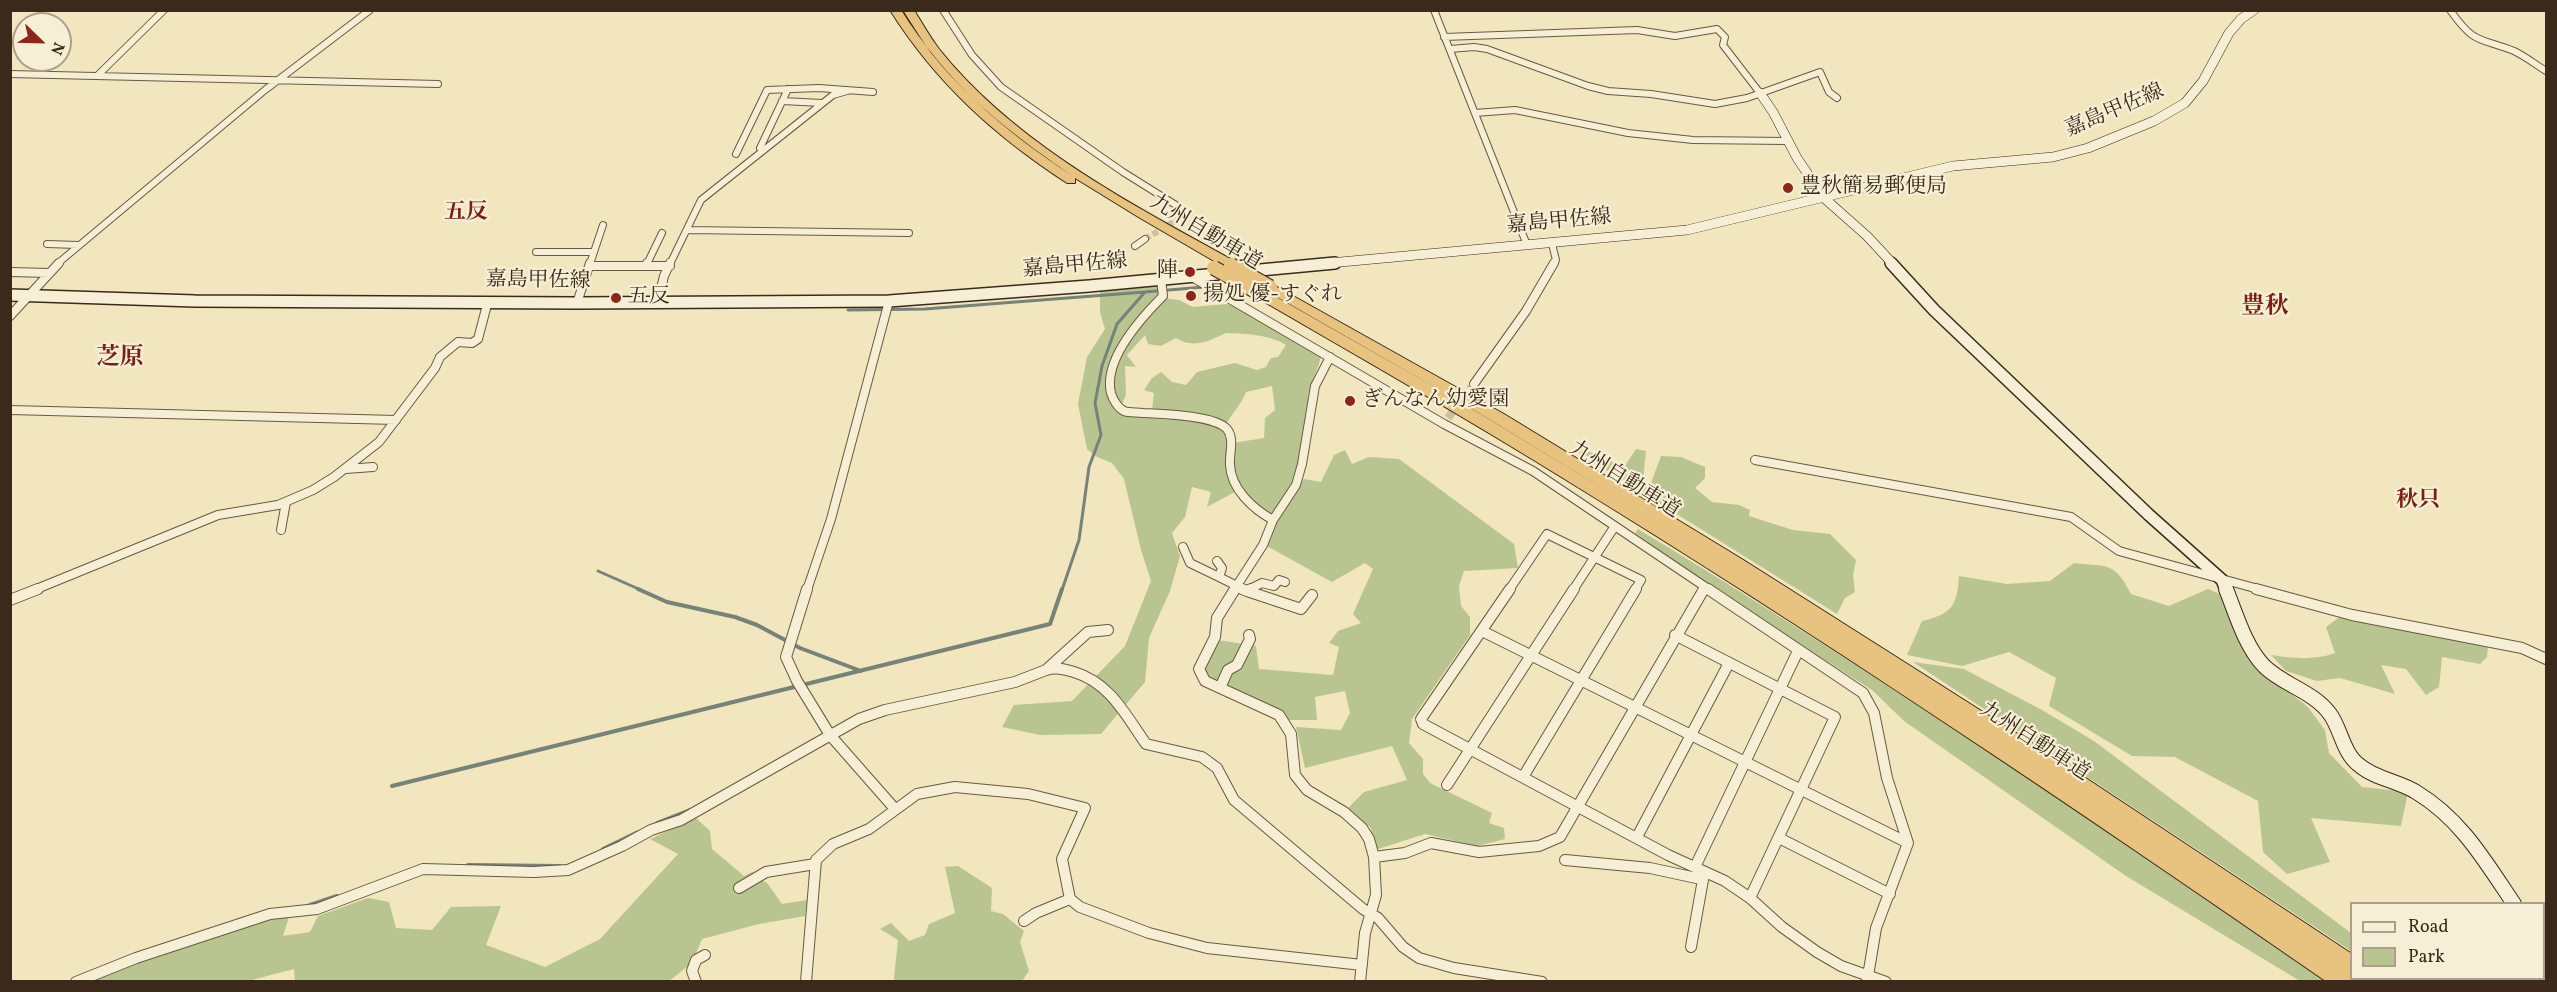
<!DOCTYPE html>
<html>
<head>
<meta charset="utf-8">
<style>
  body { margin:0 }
  #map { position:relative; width:2557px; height:992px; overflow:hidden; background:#f1e6be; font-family:Vollkorn,serif }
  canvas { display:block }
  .frame { position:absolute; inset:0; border:12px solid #3b2a1b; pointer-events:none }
  .legend { position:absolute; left:2350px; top:902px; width:195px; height:78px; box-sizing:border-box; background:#f6efd5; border:2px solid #aba08b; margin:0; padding:8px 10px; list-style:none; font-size:18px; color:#3b2a1b }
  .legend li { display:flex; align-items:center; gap:12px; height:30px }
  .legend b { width:30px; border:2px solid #aba08b }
  .north { position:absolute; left:12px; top:12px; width:60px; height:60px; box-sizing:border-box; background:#f6efd5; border:2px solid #aba08b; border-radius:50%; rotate:113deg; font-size:16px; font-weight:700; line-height:24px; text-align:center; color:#3b2a1b }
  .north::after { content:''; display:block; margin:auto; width:21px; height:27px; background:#8f2418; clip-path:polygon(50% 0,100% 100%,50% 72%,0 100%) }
</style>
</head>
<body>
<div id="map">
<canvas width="2557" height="992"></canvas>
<div class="frame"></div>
<ul class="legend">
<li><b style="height:8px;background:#f6efd5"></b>Road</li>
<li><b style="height:16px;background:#b9c591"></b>Park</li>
</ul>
<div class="north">N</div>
</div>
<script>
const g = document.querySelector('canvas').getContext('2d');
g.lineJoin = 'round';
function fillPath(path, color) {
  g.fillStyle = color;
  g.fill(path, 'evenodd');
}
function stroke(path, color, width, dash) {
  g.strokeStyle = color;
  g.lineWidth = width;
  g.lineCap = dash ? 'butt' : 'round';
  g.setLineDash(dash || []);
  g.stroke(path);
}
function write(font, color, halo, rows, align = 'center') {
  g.font = font + ' Vollkorn,"Noto Serif JP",serif';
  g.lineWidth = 4.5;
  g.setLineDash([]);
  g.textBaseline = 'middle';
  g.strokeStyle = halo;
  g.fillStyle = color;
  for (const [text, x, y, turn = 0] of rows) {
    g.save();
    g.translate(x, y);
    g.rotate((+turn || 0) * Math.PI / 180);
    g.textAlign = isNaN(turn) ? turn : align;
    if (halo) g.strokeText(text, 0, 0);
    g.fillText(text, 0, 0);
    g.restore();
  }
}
const green = new Path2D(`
  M1157 286 1163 298 1179 300 1193 307 1227 304 1242 310 1321 357C1318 369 1312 380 1309 392 1307 397 1309 404 1308 410 1305 437 1294 502 1269 516L1242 488 1207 507 1211 492 1192 487 1185 517 1172 533 1180 556 1170 591 1149 638 1145 682 1101 734 1040 735 1002 727 1014 705 1072 701 1125 646 1151 581 1141 550 1124 479 1112 463 1097 457 1087 449 1078 404 1087 357 1105 329 1100 312V291ZM1226 333C1247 334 1268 334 1286 345L1278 357 1271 358 1266 367 1257 370 1235 363 1197 372 1186 385 1172 382 1161 372 1152 378 1144 390 1154 393 1152 410 1127 414 1129 408 1122 404 1126 395 1125 366 1136 367 1127 355 1145 335 1148 344 1161 346 1176 338C1193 349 1209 341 1226 333ZM1272 386 1275 410 1265 418 1264 438 1233 443 1226 425C1232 413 1241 405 1246 392Z
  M1580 448 1624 467 1636 449 1646 451 1643 481 1651 483 1661 456 1681 457 1705 467V478L1695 488 1712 502 1739 505 1750 510 1749 516 1793 530 1830 534 1856 560 1853 576 1855 592 1845 598 1837 614 1577 452Z
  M1345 450 1352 464 1369 457 1399 459 1514 544 1518 568 1464 571 1459 586 1461 606 1470 617V635L1412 719 1409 743 1423 759V774L1430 783 1492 813 1489 823 1504 828 1505 839 1477 846 1425 834 1375 850 1371 828 1348 808 1364 792 1407 780 1392 746 1305 768 1296 727 1341 730 1350 713 1345 691 1315 697 1317 720H1288L1209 679 1201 670 1218 640 1256 646 1259 669 1333 675 1339 647 1329 643 1338 631 1361 623 1353 614 1373 569 1365 563 1332 582 1265 545 1275 524 1304 479 1321 482 1334 455Z
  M1638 529C1873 671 2101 826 2328 981H2300L2126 876 1904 721 1872 690 1711 588 1653 548V546L1635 533Z
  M2074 563C2108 567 2114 561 2131 594L2169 606 2208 589 2222 595 2255 666 2308 707 2325 730 2329 753 2362 787 2408 792 2401 826 2311 818 2330 862 2287 874 2263 852 2258 801 2175 757 2132 756 2049 706 2056 678 2009 652 1962 666 1907 655 1922 621C1952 614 1957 606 1959 576L2007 584 2050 581Z
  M2342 615 2488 646 2487 657 2480 664 2442 657 2439 687 2426 695 2406 669 2381 665 2395 694 2340 678 2317 681 2286 671 2271 655C2294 658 2313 661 2335 653L2326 627Z
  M1913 662 1964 669 2042 710 2094 741 2351 933V951Z
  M696 818 710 831 712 849 744 876 752 872 768 884 782 904 807 900 805 916 759 924 702 939 692 963 669 981 295 982 294 969 248 981 80 982 194 941 225 934 267 918 289 917 283 936 310 932 318 916 368 898 389 902 396 928 432 930 451 907 501 906 486 945 545 967 600 939 678 854 650 839Z
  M958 866 992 888 991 911 1003 914 1024 931 1020 942 1029 971 1022 981 896 982 894 978 898 940 880 929 891 923 909 941 925 935 929 924 955 913 945 867Z`);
const streamFar1 = new Path2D(`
  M848 310 925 309 1145 292
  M598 571 641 590
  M1062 590 1079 540 1089 467 1101 435 1095 403 1102 366 1117 324 1145 292 1204 287`);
const stream = new Path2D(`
  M638 589 667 602 735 617 757 625 800 648 861 671
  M392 786 1050 624 1062 589
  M657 823 690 810
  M603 849 638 832
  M468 865 560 866
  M310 905 337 896`);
const streetTunnelFar1 = new Path2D(`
  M1145 239 1182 217`);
const streetTunnel = new Path2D(`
  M1448 418 1474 384`);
const streetFar2 = new Path2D(`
  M943 10 972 55 1001 87 1123 172 1187 212
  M1434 10 1527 245
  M2450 10C2475 45 2478 37 2514 51 2525 56 2536 65 2546 71
  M1444 37 1637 30 1675 36 1717 29 1725 37 1723 45 1760 93
  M1450 49 1474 47 1487 49 1588 86 1608 91 1651 94 1715 104 1747 98 1820 72 1829 92 1837 98
  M10 74 438 84
  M97 76 164 10
  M782 101 822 103
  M1475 113 1515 110 1628 133 1693 140 1787 141
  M760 148 788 89
  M736 154 767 90 819 88 873 92
  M687 230 909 233
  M47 244 78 245
  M1552 244 1556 260 1553 264
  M1135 246 1145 239
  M536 252H594
  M57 264 265 90 370 10
  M590 264 603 225
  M647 264 662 233
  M670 264 701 200 833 95 847 91`);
const streetFar1 = new Path2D(`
  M590 266H670
  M646 266 647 263
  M11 272 49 273
  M1192 277 1444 424 1533 471 1710 590
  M1161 279 1163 296C1141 318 1103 360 1111 393 1113 400 1118 408 1124 411 1129 413 1138 412 1143 413 1162 414 1214 415 1227 429 1235 439 1229 453 1230 465 1231 489 1253 509 1273 520
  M658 301 664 276 670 263
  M577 303 590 263
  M10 316 59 263
  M1474 384 1526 311 1554 263
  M10 410 396 420
  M1755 460 2071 517 2119 551 2262 590
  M346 469 373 467
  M281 530 286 502
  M1183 547 1190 563 1219 577
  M1217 561 1222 568 1219 577 1245 590
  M34 590 218 515 278 505 313 490 334 477 379 442 435 368 440 357 458 342 472 343 478 339 488 301
  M807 590 831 519 889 301
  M1234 590 1263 545 1273 520 1296 485 1302 464 1315 386 1330 357
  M1248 590 1262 583 1274 586 1279 580 1285 582
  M1509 590 1547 534 1641 580 1635 590
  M1573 590 1615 526
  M1703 590 1704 588`);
const street = new Path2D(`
  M807 589 786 657 797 681 830 735 895 809
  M1235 589 1217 618 1215 637 1199 669 1205 681 1279 715 1291 734 1295 775 1307 790 1344 812 1362 828 1369 839 1374 857 1376 895 1365 933 1360 982
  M1242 589 1247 591 1251 589
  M1510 589 1421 719 1423 724 1668 855 1725 881 1750 898 1782 927 1817 952 1841 966 1886 982
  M1708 589 1863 693 1874 713 1887 778 1908 843 1876 928 1867 982
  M2256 589 2352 615 2522 648 2546 659
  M1247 591 1301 609 1312 595
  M10 600 38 589
  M1482 631 1908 843
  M1675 635 1835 717 1750 898
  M1046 670C1056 667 1064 669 1074 672 1110 683 1125 714 1146 744L1202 757 1217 768 1234 800 1363 909 1378 918 1403 947 1419 958 1454 968 1542 982
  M1220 688 1228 670 1237 665 1250 639 1249 635
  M1523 777 1636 589
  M1447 785 1574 589
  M1637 837 1729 663
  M1779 838 1890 894
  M1374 857 1405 853 1431 843 1479 852 1539 846 1560 837 1704 589
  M1565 860 1650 868 1701 879
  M1695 867 1798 651
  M739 888 766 872 815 864
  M1024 921 1036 913 1070 899
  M1691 947 1704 874
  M2435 978 2439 982
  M76 982 136 958 270 914 317 909 423 869 534 872 568 870 622 846 651 830 681 820 859 719 885 710 1015 682 1046 670 1088 632 1108 630
  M696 982 692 971 696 960 705 955
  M806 982 816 860 833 844 869 829 917 794 955 787 1028 794 1085 808 1062 859 1070 899 1080 907 1149 933 1207 948 1362 965`);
const secondaryFar2 = new Path2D(`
  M1760 93 1773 112 1797 158 1824 198 1867 236 1893 264
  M1319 264 1687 230 1953 166 2053 157 2088 148 2154 121 2185 103 2203 81 2229 33 2241 19 2254 10`);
const secondaryFar1 = new Path2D(`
  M1891 263 1934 310 2149 515 2222 580 2226 590
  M10 295 195 301 577 303 889 301 1089 286 1335 263`);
const secondary = new Path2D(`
  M2226 589C2236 614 2245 646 2264 666 2283 685 2313 691 2330 714 2341 729 2343 753 2359 765 2375 779 2399 781 2416 792 2461 819 2485 861 2514 904
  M2391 982 2401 978`);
const highway = new Path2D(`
  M890 10H901C945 80 1004 132 1073 176 1021 141 970 102 931 53 921 39 912 24 903 10H914C922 23 930 37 939 49 1015 144 1131 204 1236 262L1237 265 1236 268H1226L1140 218 1075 178V183H1067C995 136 936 83 890 10Z
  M1270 283 1504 414 1745 561 2054 757 2352 954 2350 975 2354 982H2327C2074 807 1819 635 1558 475 1458 413 1356 355 1254 296L1252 293 1254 290H1264L1454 398 1638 510 1461 402 1265 290 1263 287Z
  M2360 978H2382L2384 982H2362Z`);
const highwayBridge = new Path2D(`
  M1231 265 1270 287
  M1214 268 1259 293`);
const markers = [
  [1788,188,6,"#8f2418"],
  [1190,272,6,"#8f2418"],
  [1191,296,6,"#8f2418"],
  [616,298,6,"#8f2418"],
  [1350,401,6,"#8f2418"]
];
const streetNames = [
  ["嘉島甲佐線",2115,112,-23],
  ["嘉島甲佐線",1559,223,-5],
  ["九州自動車道",1205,234,31],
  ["嘉島甲佐線",1075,267,-5],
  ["嘉島甲佐線",538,282,1],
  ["九州自動車道",1624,481,32],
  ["九州自動車道",2034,743,33]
];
const poiNames = [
  ["豊秋簡易郵便局",1800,188],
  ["陣",1178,272,"right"],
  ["揚処 優-すぐれ",1203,296],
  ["五反",628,298],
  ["ぎんなん幼愛園",1362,401]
];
const neighbourhoodNames = [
  ["五反",466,214],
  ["秋只",2418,502]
];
const quarterNames = [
  ["豊秋",2265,309],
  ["芝原",120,360]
];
fillPath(green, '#b9c591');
stroke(streamFar1, '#758379', 3);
stroke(stream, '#758379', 4);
stroke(streetTunnelFar1, '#cdc09d', 6, [6, 3]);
stroke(streetTunnel, '#cdc09d', 8, [8, 4]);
stroke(streetFar2, '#685944', 8);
stroke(streetFar1, '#685944', 10);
stroke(street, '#685944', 12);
stroke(secondaryFar2, '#3b2a1b', 10);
stroke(secondaryFar1, '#3b2a1b', 14);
stroke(secondary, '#3b2a1b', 16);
stroke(highway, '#3b2a1b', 2);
stroke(streetFar2, '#f6efd5', 6);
stroke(streetFar1, '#f6efd5', 8);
stroke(street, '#f6efd5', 10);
stroke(secondaryFar2, '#f6efd5', 9);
stroke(secondaryFar1, '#f6efd5', 11);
stroke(secondary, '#f6efd5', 14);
fillPath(highway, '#e8c37f');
stroke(highwayBridge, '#3b2a1b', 16, []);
stroke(highwayBridge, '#e8c37f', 14);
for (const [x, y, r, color] of markers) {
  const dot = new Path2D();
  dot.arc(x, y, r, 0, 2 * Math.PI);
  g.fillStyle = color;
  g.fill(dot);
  stroke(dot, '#f6efd5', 2);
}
write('21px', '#3b2a1b', '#f6efd5', streetNames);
write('21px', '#3b2a1b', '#f6efd5', poiNames, 'left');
write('bold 22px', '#7a1f14', '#f6efd5', neighbourhoodNames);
write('bold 24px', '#7a1f14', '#f6efd5', quarterNames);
</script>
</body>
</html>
